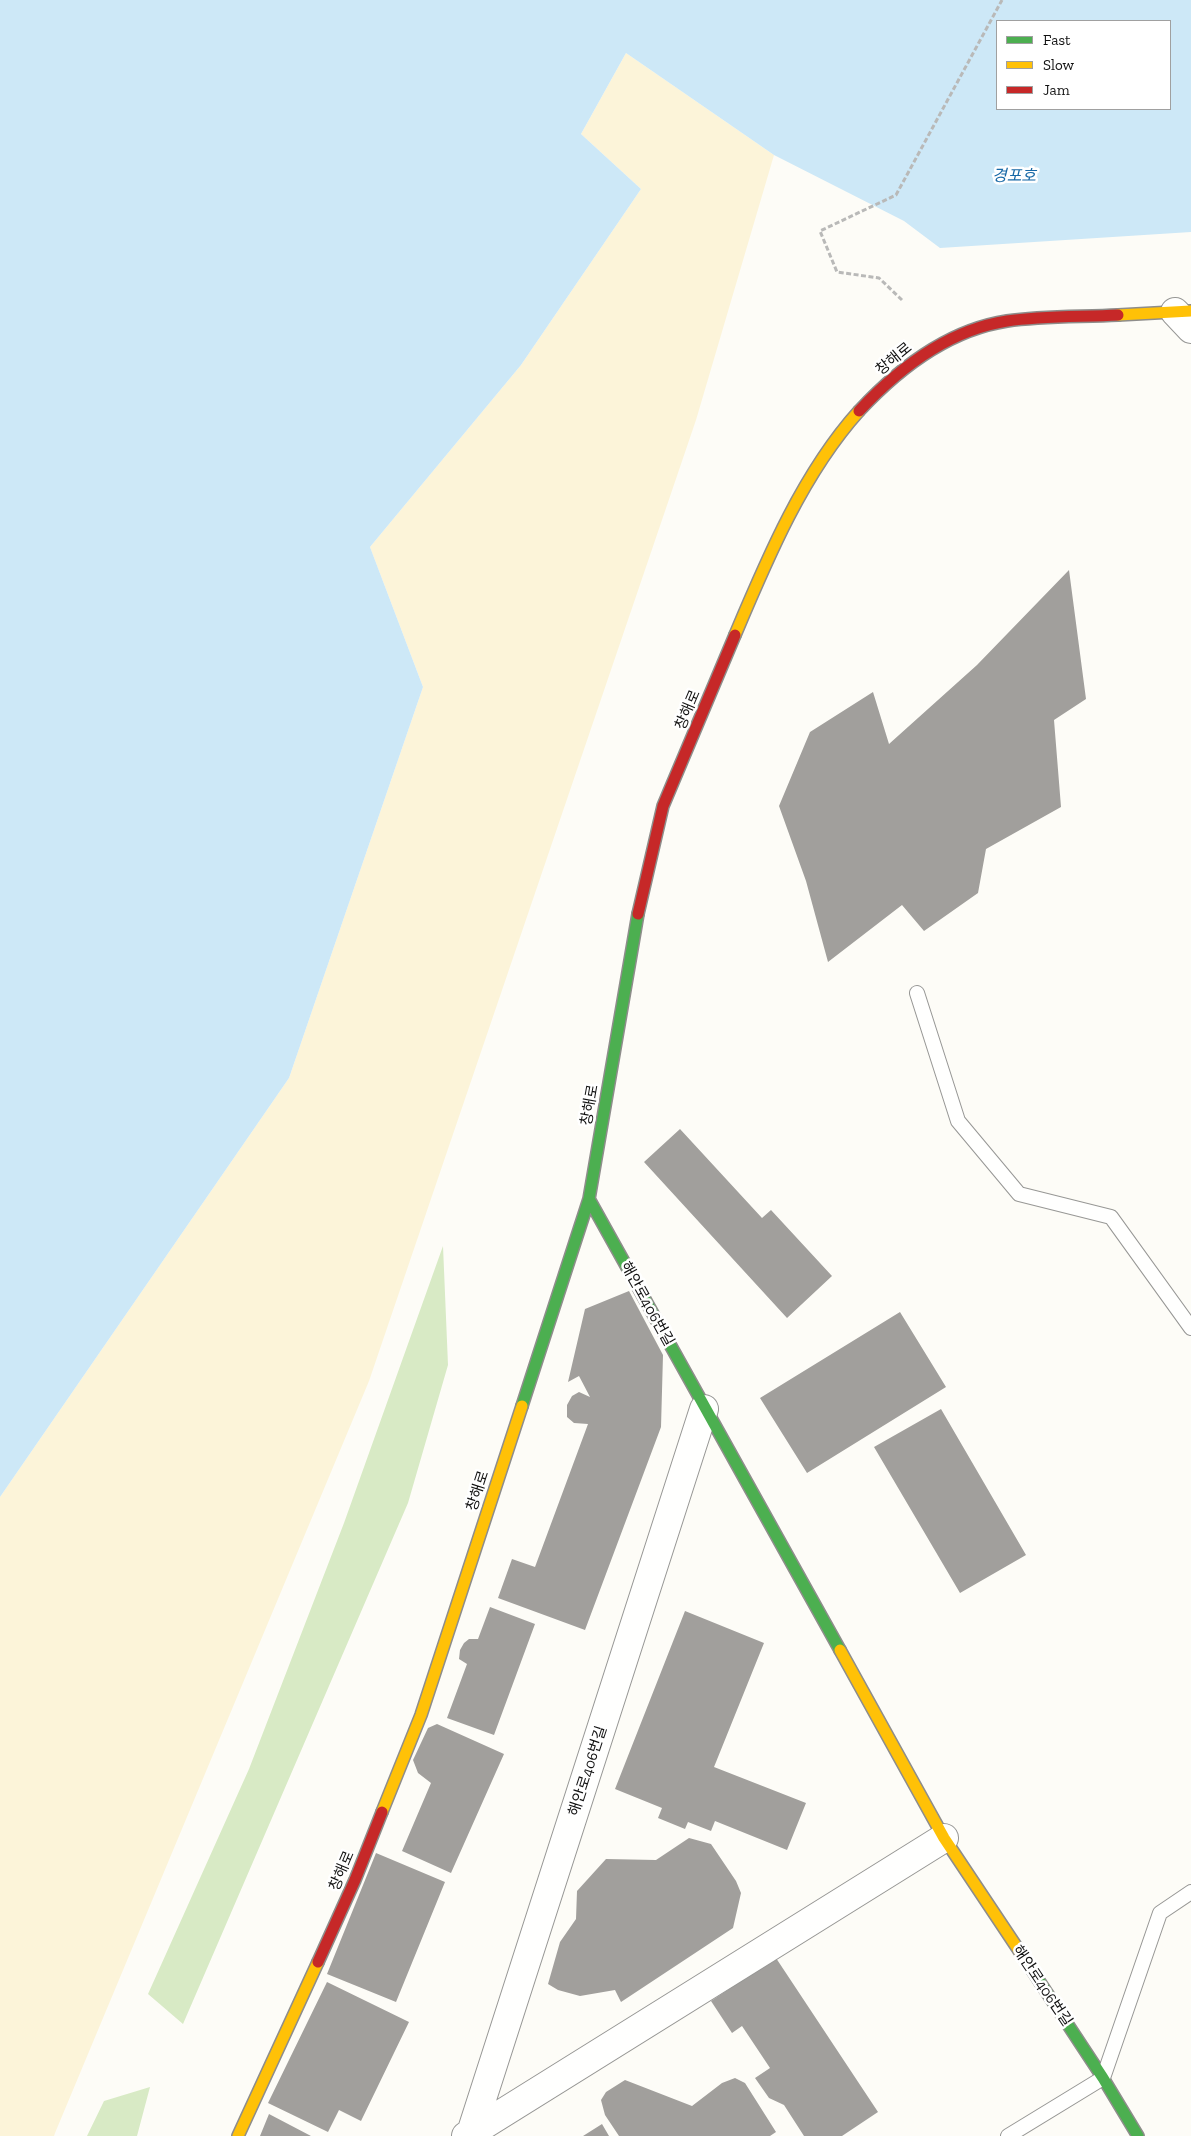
<!DOCTYPE html>
<html>
<head>
<meta charset="utf-8">
<style>
  body { margin:0 }
  #map { position:relative; width:1191px; height:2136px; overflow:hidden; background:#fdfcf7; font-family:"Zilla Slab",serif }
  canvas { display:block }
  .legend { position:absolute; left:996px; top:20px; width:175px; height:90px; box-sizing:border-box; background:#fff; border:1px solid #a0a0a0; margin:0; padding:6px 9px; list-style:none; font-size:15px; color:#111 }
  .legend li { display:flex; align-items:center; gap:10px; height:25px }
  .legend b { width:25px; border:1px solid #a0a0a0 }
</style>
</head>
<body>
<div id="map">
<canvas width="1191" height="2136"></canvas>
<ul class="legend">
<li><b style="height:6px;background:#4caf50"></b>Fast</li>
<li><b style="height:6px;background:#ffc107"></b>Slow</li>
<li><b style="height:6px;background:#c62828"></b>Jam</li>
</ul>
</div>
<script>
const g = document.querySelector('canvas').getContext('2d');
g.lineJoin = 'round';
function fillPath(path, color) {
  g.fillStyle = color;
  g.fill(path, 'evenodd');
}
function stroke(path, color, width, dash) {
  g.strokeStyle = color;
  g.lineWidth = width;
  g.lineCap = dash ? 'butt' : 'round';
  g.setLineDash(dash || []);
  g.stroke(path);
}
function write(font, color, halo, rows, align = 'center') {
  g.font = font + ' "Zilla Slab","Noto Sans KR",serif';
  g.lineWidth = 5;
  g.setLineDash([]);
  g.textBaseline = 'middle';
  g.strokeStyle = halo;
  g.fillStyle = color;
  for (const [text, x, y, turn = 0] of rows) {
    g.save();
    g.translate(x, y);
    g.rotate((+turn || 0) * Math.PI / 180);
    g.textAlign = isNaN(turn) ? turn : align;
    if (halo) g.strokeText(text, 0, 0);
    g.fillText(text, 0, 0);
    g.restore();
  }
}
const forest = new Path2D(`
  M443 1246 448 1365 408 1503 183 2024 148 1994 249 1769 344 1523Z
  M150 2087 137 2136H87L104 2101Z`);
const sand = new Path2D(`
  M626 53 774 155 696 420 369 1381 55 2133 54 2136H0V1497L289 1078 423 687 370 547 521 365 641 189 581 134Z`);
const water = new Path2D(`
  M0 0H1191V232L940 248 904 221 774 155 626 53 581 134 641 189 521 365 370 547 423 687 289 1078 0 1497ZM997 21H1170V109H997Z`);
const building = new Path2D(`
  M1069 570 1086 699 1054 720 1061 807 986 849 978 893 924 931 902 905 828 962 806 881 779 806 810 732 873 692 889 744 977 665Z
  M680 1129 762 1218 771 1210 832 1276 787 1318 644 1162Z
  M629 1291 663 1355 661 1427 585 1630 498 1598 512 1559 535 1567 588 1424 574 1423 567 1417V1405L572 1396 579 1392 590 1397 579 1376 568 1382 585 1309Z
  M900 1312 946 1387 807 1473 760 1398Z
  M941 1409 1026 1555 960 1593 874 1447Z
  M490 1607 535 1624 494 1735 447 1718 467 1664 459 1659 460 1650 464 1643 469 1639H478Z
  M685 1611 764 1643 714 1767 806 1803 787 1850 715 1821 711 1831 688 1822 685 1829 658 1818 662 1808 615 1789Z
  M437 1724 504 1754 451 1873 402 1851 431 1783 418 1773 413 1760 428 1728Z
  M689 1838 711 1844 736 1881 741 1893 733 1928 621 2002 615 1990 580 1996 558 1990 548 1984 560 1942 576 1919 577 1891 606 1859 656 1860Z
  M376 1853 445 1882 396 2002 327 1974Z
  M776 1958 878 2112 842 2136H804L784 2105 769 2098 755 2078 770 2068 742 2026 732 2033 711 2001Z
  M327 1982 409 2022 361 2121 339 2110 328 2132 268 2103Z
  M735 2078 745 2083 776 2132 770 2136H619L605 2115 601 2100 606 2092 625 2080 692 2106 722 2083Z
  M269 2114 311 2136H260Z
  M602 2124 609 2136H583Z`);
const path = new Path2D(`
  M902 300 879 278 837 272 820 231 896 195 1002 0`);
const lane = new Path2D(`
  M917 993 958 1121 1019 1194 1111 1217 1191 1328
  M1008 2136 1103 2078 1160 1913 1191 1892`);
const street = new Path2D(`
  M1175 312 1191 329
  M471 2133 704 1409
  M466 2136 944 1838`);
const fast = new Path2D(`
  M589 1199 840 1650
  M522 1406 589 1199 638 914
  M1024 1958 1103 2078 1138 2136`);
const slow = new Path2D(`
  M1118 315 1191 311
  M735 635C767 559 803 473 859 411
  M840 1650 944 1838 1024 1958
  M382 1812 421 1715 522 1406
  M238 2136 318 1962`);
const jam = new Path2D(`
  M859 411C898 369 948 330 1007 321 1043 316 1082 317 1118 315
  M638 914 663 806 735 635
  M318 1962 355 1880 382 1812`);
const streetNames = [
  ["창해로",894,359,-39],
  ["창해로",688,710,-67],
  ["창해로",590,1105,-80],
  ["해안로406번길",647,1304,61],
  ["창해로",478,1491,-72],
  ["해안로406번길",588,1771,-72],
  ["창해로",342,1871,-67],
  ["해안로406번길",1042,1986,56]
];
const waterNames = [
  ["경포호",1014,176]
];
fillPath(forest, '#d8eac5');
fillPath(sand, '#fcf4d9');
fillPath(water, '#cde8f7');
fillPath(building, '#a19f9c');
stroke(lane, '#979795', 16);
stroke(street, '#979795', 30);
stroke(fast, '#8e8d8b', 14);
stroke(slow, '#8e8d8b', 14);
stroke(jam, '#8e8d8b', 14);
stroke(path, '#b9b9b8', 3, [5, 2.5]);
stroke(lane, '#fffffe', 14);
stroke(street, '#fffffe', 28);
stroke(fast, '#4caf50', 11);
stroke(slow, '#ffc107', 11);
stroke(jam, '#c62828', 11);
write('15px', '#111', '#fff', streetNames);
write('italic 16px', '#1768a6', '#fff', waterNames);
</script>
</body>
</html>
